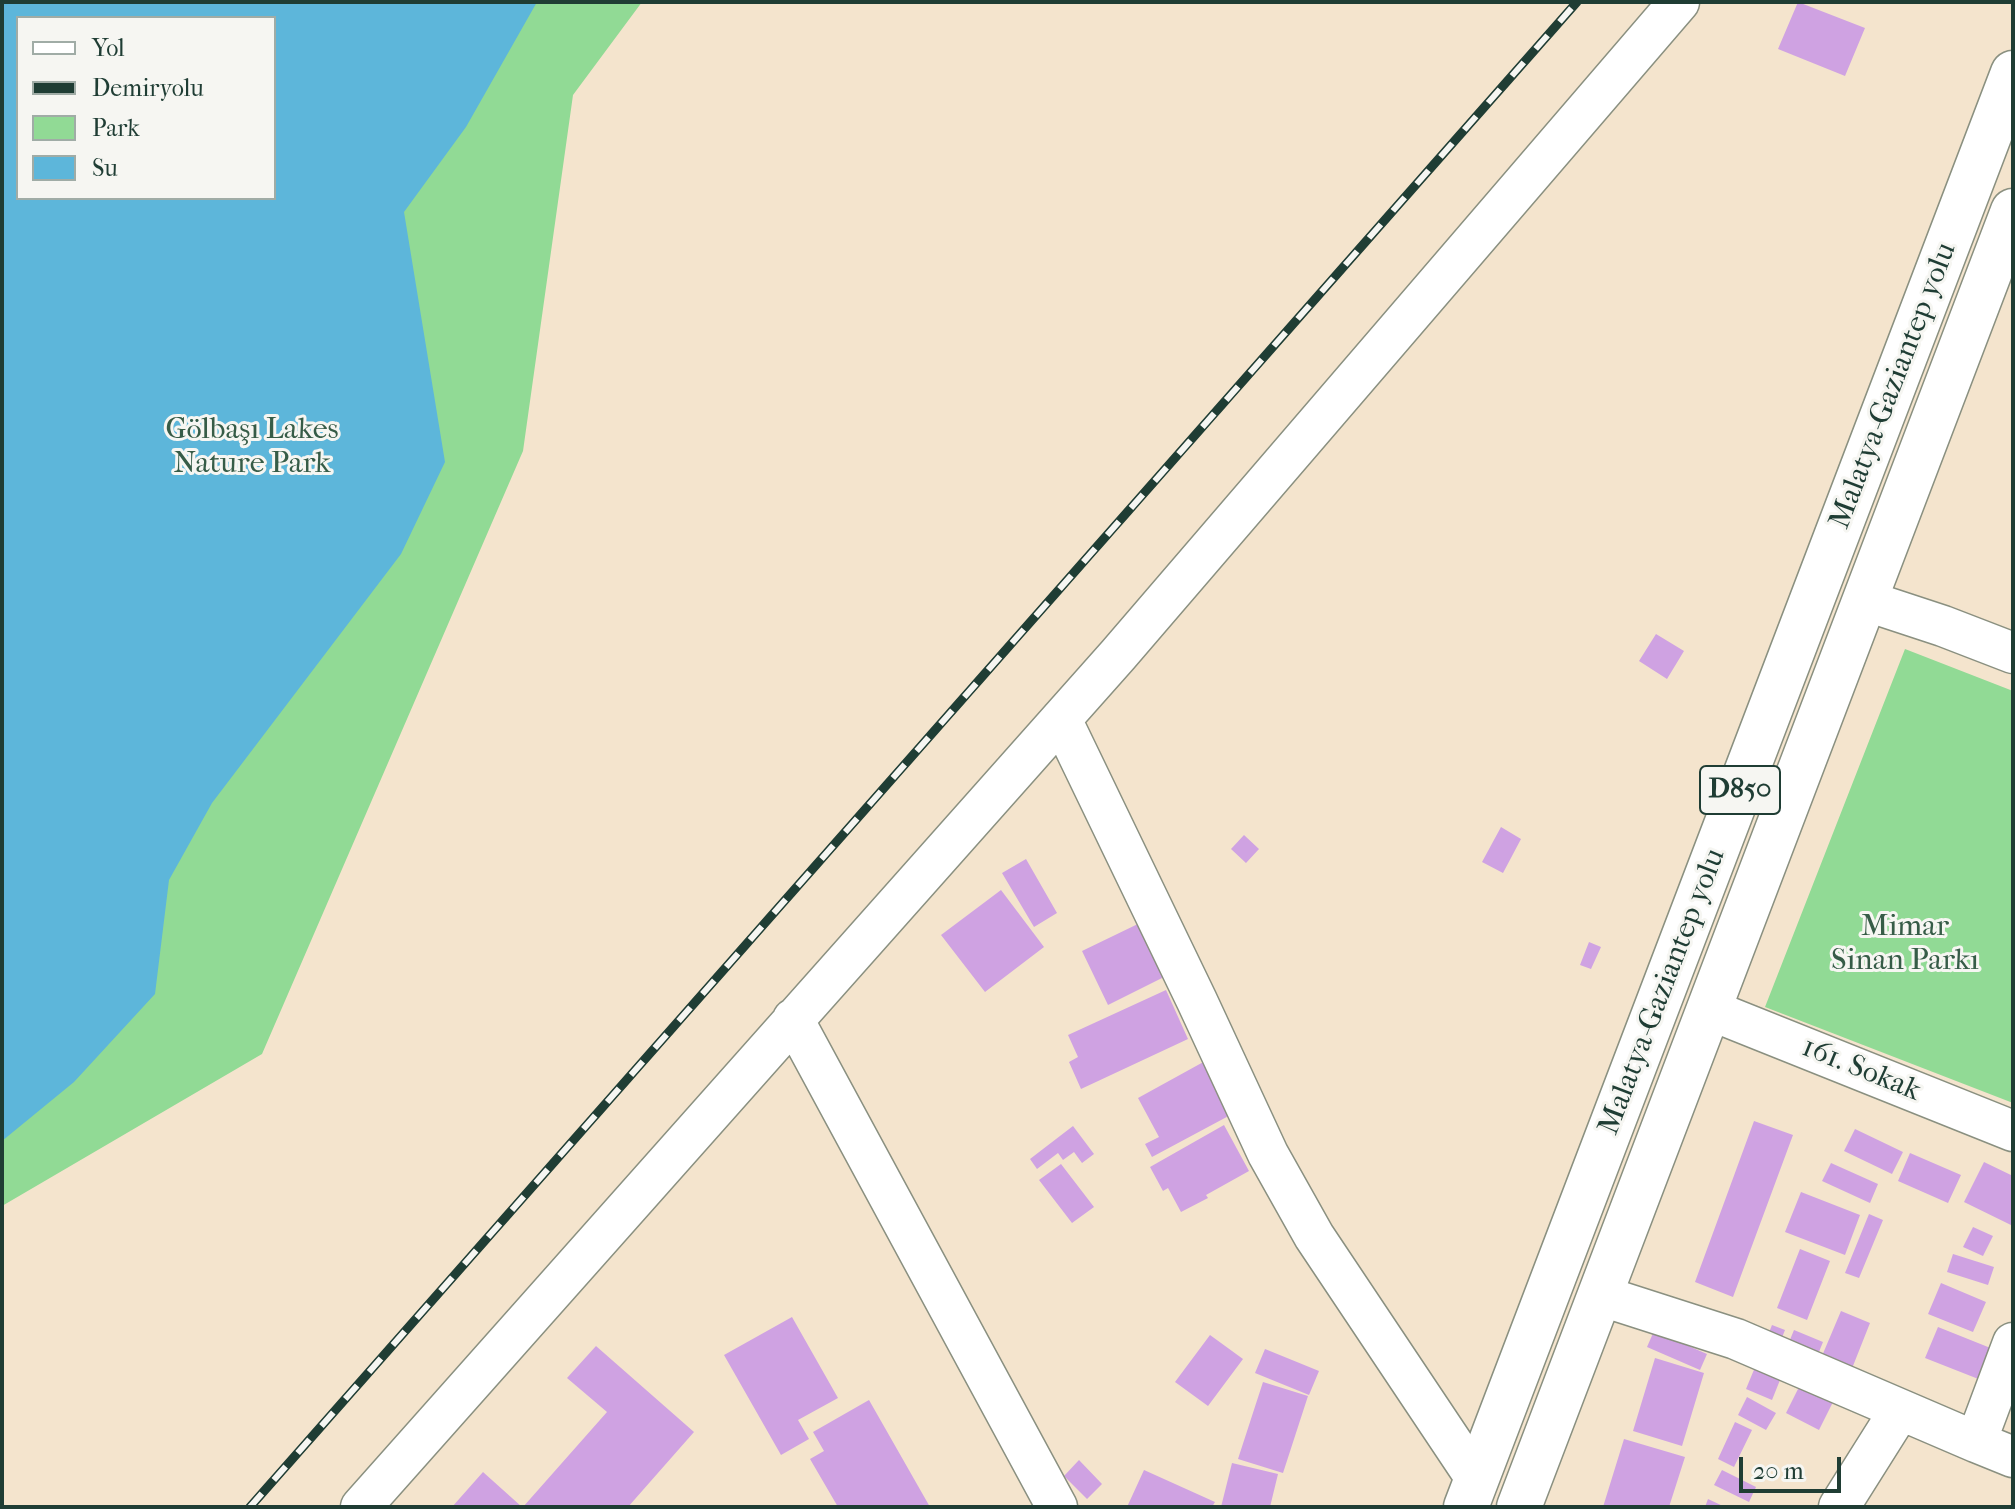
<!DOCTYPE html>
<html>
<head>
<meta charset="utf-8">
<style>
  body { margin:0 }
  #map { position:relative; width:2015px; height:1509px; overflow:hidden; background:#f4e4cd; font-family:"IM FELL French Canon",serif }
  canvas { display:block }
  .frame { position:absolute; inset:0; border:4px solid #1f3d34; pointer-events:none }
  .legend { position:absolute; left:16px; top:16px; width:260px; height:184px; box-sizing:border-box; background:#f6f6f2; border:2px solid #a0aca6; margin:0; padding:10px 14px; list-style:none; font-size:24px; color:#1f3d34 }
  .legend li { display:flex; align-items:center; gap:16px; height:40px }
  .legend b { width:40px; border:2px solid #a0aca6 }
  .scale { position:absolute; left:1739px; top:1457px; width:102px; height:36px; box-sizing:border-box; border:4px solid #1f3d34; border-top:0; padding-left:10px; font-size:24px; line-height:28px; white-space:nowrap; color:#1f3d34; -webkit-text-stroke:6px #f6f6f2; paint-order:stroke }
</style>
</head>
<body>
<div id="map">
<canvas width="2015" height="1509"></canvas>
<div class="frame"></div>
<ul class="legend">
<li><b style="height:10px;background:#fff"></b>Yol</li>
<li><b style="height:10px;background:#1f3d34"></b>Demiryolu</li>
<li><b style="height:22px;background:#91da95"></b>Park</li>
<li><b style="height:22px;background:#5db6da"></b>Su</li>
</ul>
<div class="scale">20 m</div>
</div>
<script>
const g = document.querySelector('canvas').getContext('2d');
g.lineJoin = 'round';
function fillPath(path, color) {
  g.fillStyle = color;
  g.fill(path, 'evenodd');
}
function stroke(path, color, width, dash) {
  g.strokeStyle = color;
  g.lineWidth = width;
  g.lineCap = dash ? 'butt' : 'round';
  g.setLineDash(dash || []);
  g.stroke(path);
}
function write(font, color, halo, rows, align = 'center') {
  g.font = font + ' "IM FELL French Canon",serif';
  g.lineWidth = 6;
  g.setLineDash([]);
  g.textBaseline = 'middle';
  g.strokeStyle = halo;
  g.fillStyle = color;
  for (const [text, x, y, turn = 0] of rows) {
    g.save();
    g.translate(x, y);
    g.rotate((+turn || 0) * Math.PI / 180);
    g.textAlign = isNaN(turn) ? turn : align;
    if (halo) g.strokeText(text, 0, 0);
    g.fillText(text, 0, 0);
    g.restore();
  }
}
const green = new Path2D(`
  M2 2H642L573 95 523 451 262 1054 2 1206ZM18 18H274V198H18Z
  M1905 649 2013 691V1103L1765 1007Z`);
const water = new Path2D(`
  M2 2H537L466 127 404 212 445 462 401 554 212 803 169 880 155 994 74 1082 2 1141ZM18 18H274V198H18Z`);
const building = new Path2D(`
  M1798 2 1865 28 1845 76 1778 49Z
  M1656 634 1684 651 1667 679 1639 661Z
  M1501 827 1521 839 1503 873 1482 862Z
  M1244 835 1259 849 1246 863 1231 849Z
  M1026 859 1057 913 1034 927 1002 873Z
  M1001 890 1044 947 985 992 941 935Z
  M1142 922 1168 975 1108 1005 1082 951Z
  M1589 942 1601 947 1591 969 1580 965Z
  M1166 990 1188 1039 1081 1089 1069 1062 1078 1057 1068 1035Z
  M1207 1060 1236 1112 1152 1157 1145 1144 1159 1137 1138 1098Z
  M1754 1121 1793 1135 1733 1297 1695 1282Z
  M1224 1125 1249 1171 1206 1195 1208 1198 1181 1212 1168 1188 1163 1191 1150 1167Z
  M1073 1126 1094 1154 1082 1163 1074 1152 1063 1160 1058 1153 1037 1169 1030 1159Z
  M1855 1129 1903 1152 1892 1174 1844 1151Z
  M1910 1153 1961 1175 1948 1203 1898 1181Z
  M1984 1162 2013 1176V1226L1964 1202Z
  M1831 1163 1878 1184 1870 1203 1822 1181Z
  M1061 1164 1094 1207 1072 1223 1039 1180Z
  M1801 1192 1860 1215 1845 1255 1785 1232Z
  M1869 1214 1883 1220 1859 1278 1845 1273Z
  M1973 1227 1993 1236 1983 1256 1963 1247Z
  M1800 1249 1830 1261 1807 1320 1777 1308Z
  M1953 1254 1994 1267 1988 1285 1947 1272Z
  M1941 1283 1986 1302 1973 1332 1928 1314Z
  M1841 1311 1870 1323 1849 1376 1819 1363Z
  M792 1317 838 1398 798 1420 809 1439 781 1455 724 1355Z
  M1772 1325 1785 1330 1777 1350 1764 1345Z
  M1938 1327 1998 1351 1986 1382 1925 1358Z
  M1794 1330 1823 1342 1814 1364 1785 1352Z
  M1654 1331 1707 1354 1700 1370 1647 1347Z
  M1210 1335 1243 1359 1208 1406 1175 1382Z
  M596 1346 694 1432 628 1507H523L607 1412 567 1378Z
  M1265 1349 1319 1371 1309 1395 1255 1373Z
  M1655 1358 1704 1373 1682 1446 1633 1431Z
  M1758 1360 1784 1370 1772 1400 1746 1389Z
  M1806 1373 1839 1390 1819 1430 1786 1413Z
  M1263 1382 1308 1396 1283 1473 1238 1459Z
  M1747 1397 1776 1413 1766 1430 1738 1415Z
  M869 1400 930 1507H838L810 1459 824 1451 813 1432Z
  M1735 1422 1752 1430 1734 1467 1718 1459Z
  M1624 1439 1685 1457 1669 1507H1603Z
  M1079 1460 1102 1484 1087 1499 1064 1476Z
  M1232 1463 1278 1474 1270 1507H1221Z
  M1144 1470 1215 1502 1212 1507H1127Z
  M1722 1470 1756 1487 1749 1502 1714 1485Z
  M483 1472 522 1507H452Z
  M1708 1499 1725 1507H1705Z`);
const minor = new Path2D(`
  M1864 600 1943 626 2013 653
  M1061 719 1197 1001 1268 1154 1314 1236 1477 1480
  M1708 1009 2013 1131
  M793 1019 1057 1507
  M1599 1295 1736 1339 1976 1442 2013 1343
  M1976 1442 2013 1457
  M361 1507 1118 655 1679 2
  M1839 1507 1900 1410`);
const highway = new Path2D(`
  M1466 1507 2013 73
  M1519 1507 2013 211`);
const rail = new Path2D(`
  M250 1507 1577 2`);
const shields = [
  [1740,790,80]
];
const shieldNames = [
  ["D850",1740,790]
];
const streetNames = [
  ["Malatya-Gaziantep yolu",1894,386,-69],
  ["Malatya-Gaziantep yolu",1663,992,-69],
  ["161. Sokak",1861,1070,22]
];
const parkNames = [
  ["Gölbaşı Lakes",252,431],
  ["Nature Park",252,465],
  ["Mimar",1905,928],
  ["Sinan Parkı",1905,962]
];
fillPath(green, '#91da95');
fillPath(water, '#5db6da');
fillPath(building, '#cfa2e2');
stroke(minor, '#8a9080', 43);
stroke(highway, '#8a9080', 47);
stroke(minor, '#fff', 40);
stroke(highway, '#fff', 44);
stroke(rail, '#1f3d34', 9);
stroke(rail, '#f6f6f2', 6, [18]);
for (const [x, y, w] of shields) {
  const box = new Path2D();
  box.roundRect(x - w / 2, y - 24, w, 48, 6);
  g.fillStyle = '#f6f6f2';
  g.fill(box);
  stroke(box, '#1f3d34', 2);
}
write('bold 28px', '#1f3d34', null, shieldNames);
write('30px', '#1f3d34', '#f6f6f2', streetNames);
write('30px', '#365c47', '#f6f6f2', parkNames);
</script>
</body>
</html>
